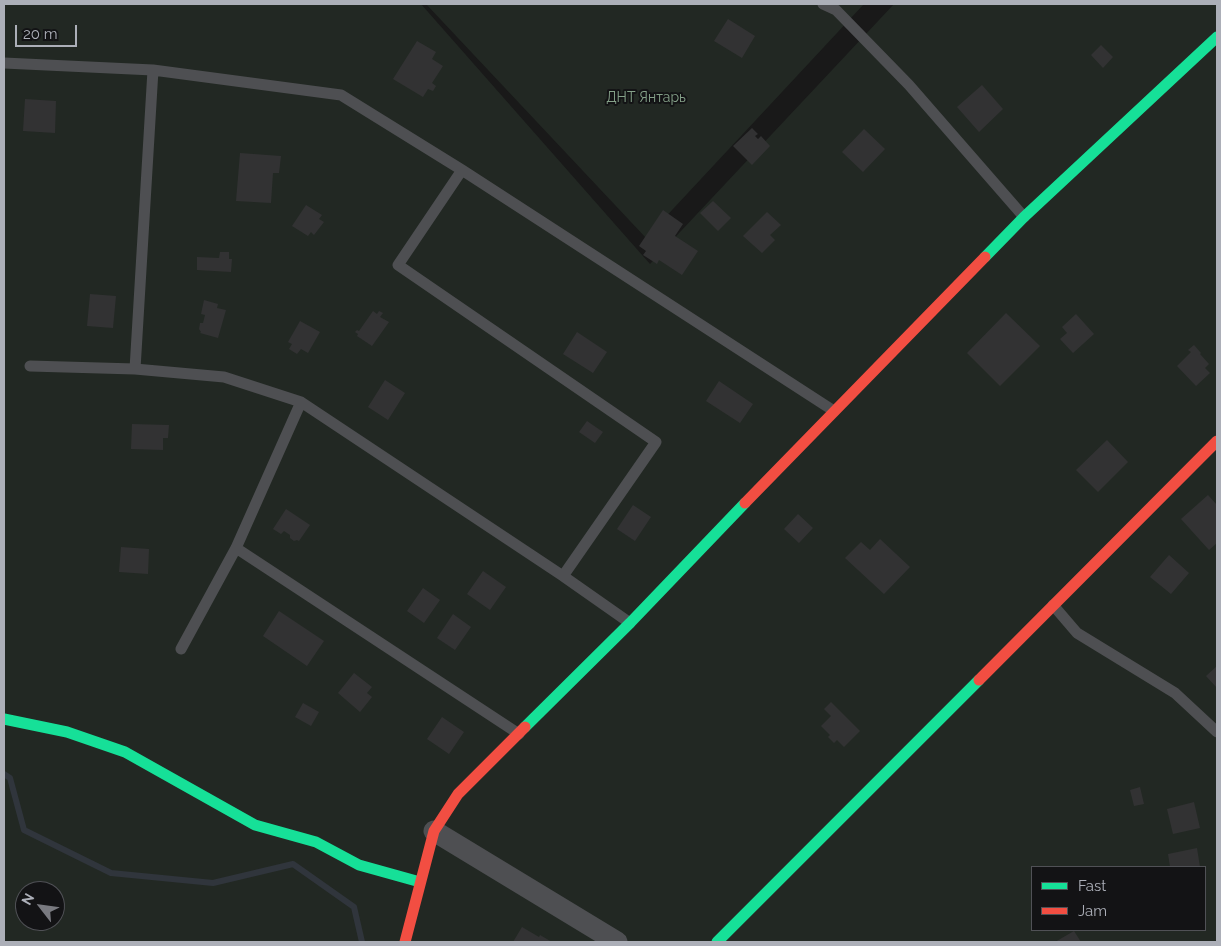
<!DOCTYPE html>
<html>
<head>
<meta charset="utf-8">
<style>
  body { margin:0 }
  #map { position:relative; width:1221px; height:946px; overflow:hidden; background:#191919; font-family:Raleway,sans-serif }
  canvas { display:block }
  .frame { position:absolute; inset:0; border:5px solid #acafb8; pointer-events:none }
  .legend { position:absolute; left:1031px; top:866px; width:175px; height:65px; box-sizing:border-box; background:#131315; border:1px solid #505156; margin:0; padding:6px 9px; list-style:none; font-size:15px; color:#acafb8 }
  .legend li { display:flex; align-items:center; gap:10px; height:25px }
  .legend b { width:25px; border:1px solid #505156 }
  .north { position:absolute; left:15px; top:881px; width:50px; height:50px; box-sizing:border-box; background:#131315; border:1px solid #505156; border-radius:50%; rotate:300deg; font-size:14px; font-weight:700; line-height:20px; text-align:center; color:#acafb8 }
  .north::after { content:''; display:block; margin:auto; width:18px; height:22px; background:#797a80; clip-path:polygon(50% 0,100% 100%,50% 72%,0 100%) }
  .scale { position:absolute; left:15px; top:25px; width:62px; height:22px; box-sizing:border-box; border:2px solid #acafb8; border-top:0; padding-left:6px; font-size:15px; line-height:18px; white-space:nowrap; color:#acafb8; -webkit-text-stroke:4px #131315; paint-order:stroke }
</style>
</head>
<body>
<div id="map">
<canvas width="1221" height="946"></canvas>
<div class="frame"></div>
<ul class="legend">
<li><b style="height:6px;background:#16e098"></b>Fast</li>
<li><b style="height:6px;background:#f24e42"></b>Jam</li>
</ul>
<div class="north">N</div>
<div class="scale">20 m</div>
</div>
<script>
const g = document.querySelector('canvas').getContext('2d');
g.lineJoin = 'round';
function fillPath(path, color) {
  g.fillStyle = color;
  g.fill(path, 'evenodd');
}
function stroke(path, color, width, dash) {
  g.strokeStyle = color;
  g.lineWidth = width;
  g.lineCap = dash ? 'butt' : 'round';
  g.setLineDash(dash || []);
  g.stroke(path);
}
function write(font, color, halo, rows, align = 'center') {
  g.font = font + ' Raleway,sans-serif';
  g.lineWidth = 4;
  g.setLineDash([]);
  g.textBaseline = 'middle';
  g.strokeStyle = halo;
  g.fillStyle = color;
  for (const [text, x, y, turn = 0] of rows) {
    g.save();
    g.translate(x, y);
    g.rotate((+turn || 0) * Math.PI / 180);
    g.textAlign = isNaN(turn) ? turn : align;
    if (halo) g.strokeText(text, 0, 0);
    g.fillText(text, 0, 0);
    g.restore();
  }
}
const green = new Path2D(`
  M4 4H421L650 264 894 4H1217V942H4ZM1032 867H1205V930H1032ZM25 891H55V921H25Z
  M426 4H864L646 238Z`);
const stream = new Path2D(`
  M4 774 10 778 24 830 111 873 213 883 293 864 354 907 362 942`);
const building = new Path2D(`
  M728 19 755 36 742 58 714 41Z
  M417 41 436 52 432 59 443 66 432 83 436 86 433 91 428 89 423 97 393 79Z
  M1101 45 1113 57 1103 68 1091 55Z
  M982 85 1003 109 979 132 957 107Z
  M25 99 56 101 55 133 23 131Z
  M752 128 758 134 755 136 758 139 761 136 770 146 752 165 733 146Z
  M864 129 885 149 863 172 842 152Z
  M240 153 281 156 279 173H273L271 203 236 201Z
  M713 201 731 218 718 231 700 213Z
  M306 205 322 215 319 219 324 222 314 235 311 232 308 236 292 226Z
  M663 210 683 224 675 236 698 251 682 275 659 260 657 264 643 255 646 251 639 246Z
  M767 212 781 225 770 235 775 240 762 253 743 236Z
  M220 252H229V259H232L231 272 197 270V257L219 258Z
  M90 294 116 296 113 328 87 326Z
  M204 300 218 304 217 308 226 310 218 338 200 333 201 332 199 329 200 323H203L205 315 201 314Z
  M373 311 377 314 379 311 383 313 380 317 389 322 372 346 357 336 358 334 355 332 357 330 359 331Z
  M1006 313 1040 346 1000 386 967 353Z
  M1076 314 1094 334 1073 353 1060 339 1067 333 1062 327Z
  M300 321 320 332 308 353 301 349 297 354 289 349 292 344 288 342Z
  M577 332 607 352 593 373 563 354Z
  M1194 345 1201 353 1200 354 1209 364 1205 368 1210 373 1196 386 1177 366 1191 352 1188 350Z
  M385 380 405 393 388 420 368 407Z
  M719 381 753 404 740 423 706 401Z
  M587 421 603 432 595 443 579 432Z
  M132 424 169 425 168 438H163V450L131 449Z
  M1107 440 1128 462 1098 492 1076 470Z
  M1208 495 1217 505V543L1209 550 1181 519Z
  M633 505 651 517 635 541 617 529Z
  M286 509 310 525 299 541 297 540 294 541 290 538V535L284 531 281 534 273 529Z
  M798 514 813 528 799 543 784 529Z
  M880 539 910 567 884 594 845 558 861 542 870 550Z
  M121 547 149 549 148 574 119 572Z
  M1169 555 1189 573 1171 594 1150 577Z
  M483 571 506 587 490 610 467 594Z
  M423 588 440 600 424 623 407 611Z
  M279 611 324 641 307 666 263 636Z
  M453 614 471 627 455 650 437 638Z
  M1217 666V688L1206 676Z
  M354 673 372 687 367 693 372 697 360 712 338 693Z
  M831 702 860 731 844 747 837 740 834 743 828 737 830 735 821 726 831 716 824 709Z
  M303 703 319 712 311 726 295 717Z
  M442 717 464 732 449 754 427 739Z
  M1140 787 1144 804 1134 806 1130 790Z
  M1194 802 1200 828 1173 834 1167 809Z
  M1197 848 1200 867H1170L1168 854Z
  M522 927 539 937 540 935 552 942H513Z
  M1074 931 1081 942H1055Z`);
const lane = new Path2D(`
  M823 4 836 10 909 85 1024 217
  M4 63 153 70 341 95 462 170 834 411
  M462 170 398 265 656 442 563 576
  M30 366 135 369 224 377 301 402 563 576 630 623
  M135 369 153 70
  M236 548 519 734
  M1053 605 1077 633 1175 693 1217 732
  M181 649 236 548 301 402`);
const street = new Path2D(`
  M434 831 617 942`);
const fast = new Path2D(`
  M985 257 1024 217 1217 37
  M4 719 67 732 125 752 255 825 316 842 359 865 420 882
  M525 727 630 623 745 503
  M717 942 979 680`);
const jam = new Path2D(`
  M745 503 985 257
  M979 680 1217 441
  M405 942 434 831 458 794 525 727`);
const parkNames = [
  ["ДНТ Янтарь",646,98]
];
fillPath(green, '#222823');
stroke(stream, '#30353c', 6);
fillPath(building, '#323233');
stroke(lane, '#4e4f52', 11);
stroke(street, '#4e4f52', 21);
stroke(fast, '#16e098', 11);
stroke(jam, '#f24e42', 11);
write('14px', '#85a189', '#131315', parkNames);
</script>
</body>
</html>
